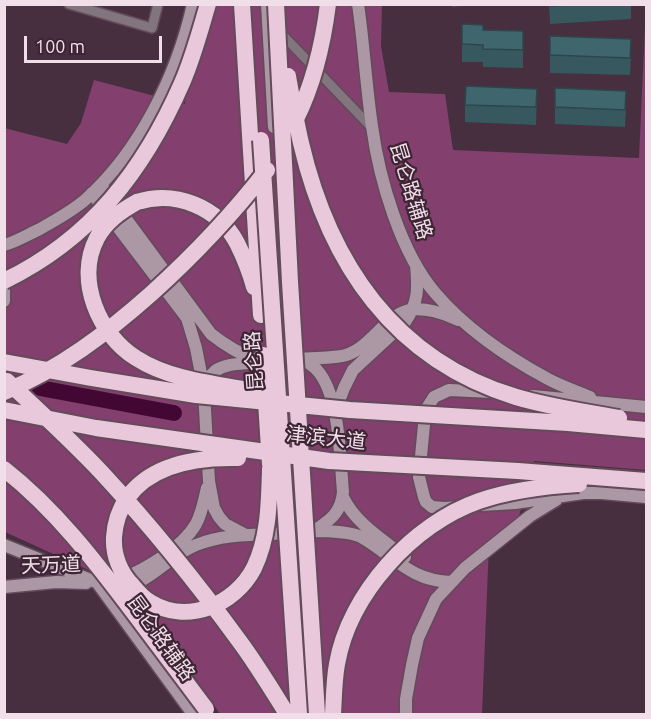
<!DOCTYPE html>
<html>
<head>
<meta charset="utf-8">
<style>
  body { margin:0 }
  #map { position:relative; width:651px; height:719px; overflow:hidden; background:#482f3f; font-family:Ubuntu,sans-serif }
  canvas { display:block }
  .frame { position:absolute; inset:0; border:6px solid #f0dfe9; pointer-events:none }
  .scale { position:absolute; left:24px; top:36px; width:138px; height:27px; box-sizing:border-box; border:3px solid #f0dfe9; border-top:0; padding-left:8px; font-size:18px; line-height:21px; white-space:nowrap; color:#f0dfe9; -webkit-text-stroke:4px #3d2534; paint-order:stroke }
</style>
</head>
<body>
<div id="map">
<canvas width="651" height="719"></canvas>
<div class="frame"></div>
<div class="scale">100 m</div>
</div>
<script>
const g = document.querySelector('canvas').getContext('2d');
g.lineJoin = 'round';
function fillPath(path, color) {
  g.fillStyle = color;
  g.fill(path, 'evenodd');
}
function stroke(path, color, width, dash) {
  g.strokeStyle = color;
  g.lineWidth = width;
  g.lineCap = dash ? 'butt' : 'round';
  g.setLineDash(dash || []);
  g.stroke(path);
}
function write(font, color, halo, rows, align = 'center') {
  g.font = font + ' Ubuntu,"Noto Sans SC",sans-serif';
  g.lineWidth = 4.5;
  g.setLineDash([]);
  g.textBaseline = 'middle';
  g.strokeStyle = halo;
  g.fillStyle = color;
  for (const [text, x, y, turn = 0] of rows) {
    g.save();
    g.translate(x, y);
    g.rotate((+turn || 0) * Math.PI / 180);
    g.textAlign = isNaN(turn) ? turn : align;
    if (halo) g.strokeText(text, 0, 0);
    g.fillText(text, 0, 0);
    g.restore();
  }
}
const green = new Path2D(`
  M382 4 381 46 389 92 445 94 453 150 639 158 646 5V470L534 461 519 516 489 544 482 714H220L183 660 128 588 5 532 4 128 67 144 81 123 94 80 185 104 194 5Z`);
const river = new Path2D(`
  M13 383 174 413`);
const street = new Path2D(`
  M69 4 152 28 158 4
  M278 30 372 128`);
const secondary = new Path2D(`
  M267 4 274 127
  M358 4C364 45 366 86 372 126 379 179 401 254 436 294 467 330 507 357 548 379 561 386 576 391 590 397
  M101 185 211 334C226 346 242 355 260 362L270 357
  M92 193 187 318 196 348 204 389
  M4 245C16 242 27 235 38 230 54 221 71 212 85 200 140 151 177 75 193 4
  M4 280V301
  M292 350C299 359 310 362 317 370 340 395 340 460 343 492 340 528 306 525 298 550L300 579
  M533 396 646 407
  M335 412 344 388 353 370 405 322C419 302 418 288 416 265
  M343 497C355 523 383 540 405 557
  M481 505 515 503 583 493H602L646 497
  M460 507 445 508 432 507 426 502 424 497 419 477 424 425 427 408 434 397 449 390 492 392
  M244 534 225 524 219 517 214 508 209 481 204 391C206 383 208 377 215 371 225 364 238 364 250 363 262 361 274 359 287 359 305 358 324 359 342 356 369 351 384 316 409 310 424 307 444 313 458 320
  M4 545 113 589C146 588 166 557 196 545 221 535 246 535 272 534 286 533 300 531 314 531 328 531 345 531 359 536 367 540 375 546 382 551 405 568 421 581 451 582
  M121 579C145 570 183 547 196 524 202 513 204 500 207 488
  M99 585 193 714
  M4 587 56 582 86 583
  M406 714V699L412 665 418 638 436 599 465 568 530 516 556 500`);
const highway = new Path2D(`
  M242 4 261 315
  M137 202C176 190 218 207 237 243 244 257 250 272 254 287`);
const highwayBridge = new Path2D(`
  M276 4 290 282 317 714
  M288 76C292 99 296 121 301 143 329 263 394 360 516 397 550 407 585 412 619 418
  M296 119C314 83 323 44 328 4
  M261 140 299 714
  M137 202C121 211 106 221 97 238 75 280 99 335 136 358 170 380 216 384 255 391
  M4 281C91 239 144 170 182 83 193 58 200 31 208 4
  M263 355 270 464
  M4 362 91 378 196 395 350 410 568 423 646 430
  M7 381C39 411 72 441 102 473 151 526 197 583 240 642 257 665 272 690 287 714
  M4 392C60 369 107 333 152 293 194 255 232 215 267 170
  M4 410 96 428 329 461 518 471 646 481
  M238 458C198 457 152 463 127 498 119 510 115 523 114 537 113 555 120 573 133 586 138 592 143 598 150 602 187 625 235 605 254 568 269 537 269 502 270 469
  M4 469C55 509 95 561 134 613 158 645 182 677 206 709
  M333 714C334 698 334 680 337 664 349 594 413 524 479 501 511 490 545 486 579 484`);
const wall = new Path2D(`
  M452 4H486L452 7Z
  M549 4H631V19L550 24Z
  M462 24 483 30 523 31V68L483 67V62H462Z
  M550 55 631 56 630 75 550 73Z
  M537 89 536 125 465 122V105Z
  M555 107 626 109 625 127 555 124Z`);
const building = new Path2D(`
  M550 4H582L550 6Z
  M462 24 483 25V30L523 31V50L483 49V45L462 44Z
  M550 36 631 39 630 58 550 55Z
  M466 86 537 89 536 107 465 105Z
  M555 88 626 91 625 110 555 107Z`);
const streetNames = [
  ["昆仑路辅路",411,191,73],
  ["昆仑路",254,361,-94],
  ["津滨大道",326,438,6],
  ["天万道",51,565,-2],
  ["昆仑路辅路",161,638,54]
];
fillPath(green, '#833f6d');
stroke(river, '#420833', 16);
stroke(street, '#634b5a', 12);
stroke(secondary, '#634b5a', 15);
stroke(highway, '#634b5a', 20);
stroke(street, '#82757d', 9);
stroke(secondary, '#ac97a4', 12);
stroke(highway, '#e9c8dc', 16);
stroke(highwayBridge, '#634b5a', 20, []);
stroke(highwayBridge, '#e9c8dc', 16);
fillPath(wall, '#36585e');
fillPath(building, '#3f666d');
stroke(building, '#2c474c', 1.5);
write('20px', '#f0dfe9', '#3d2534', streetNames);
</script>
</body>
</html>
